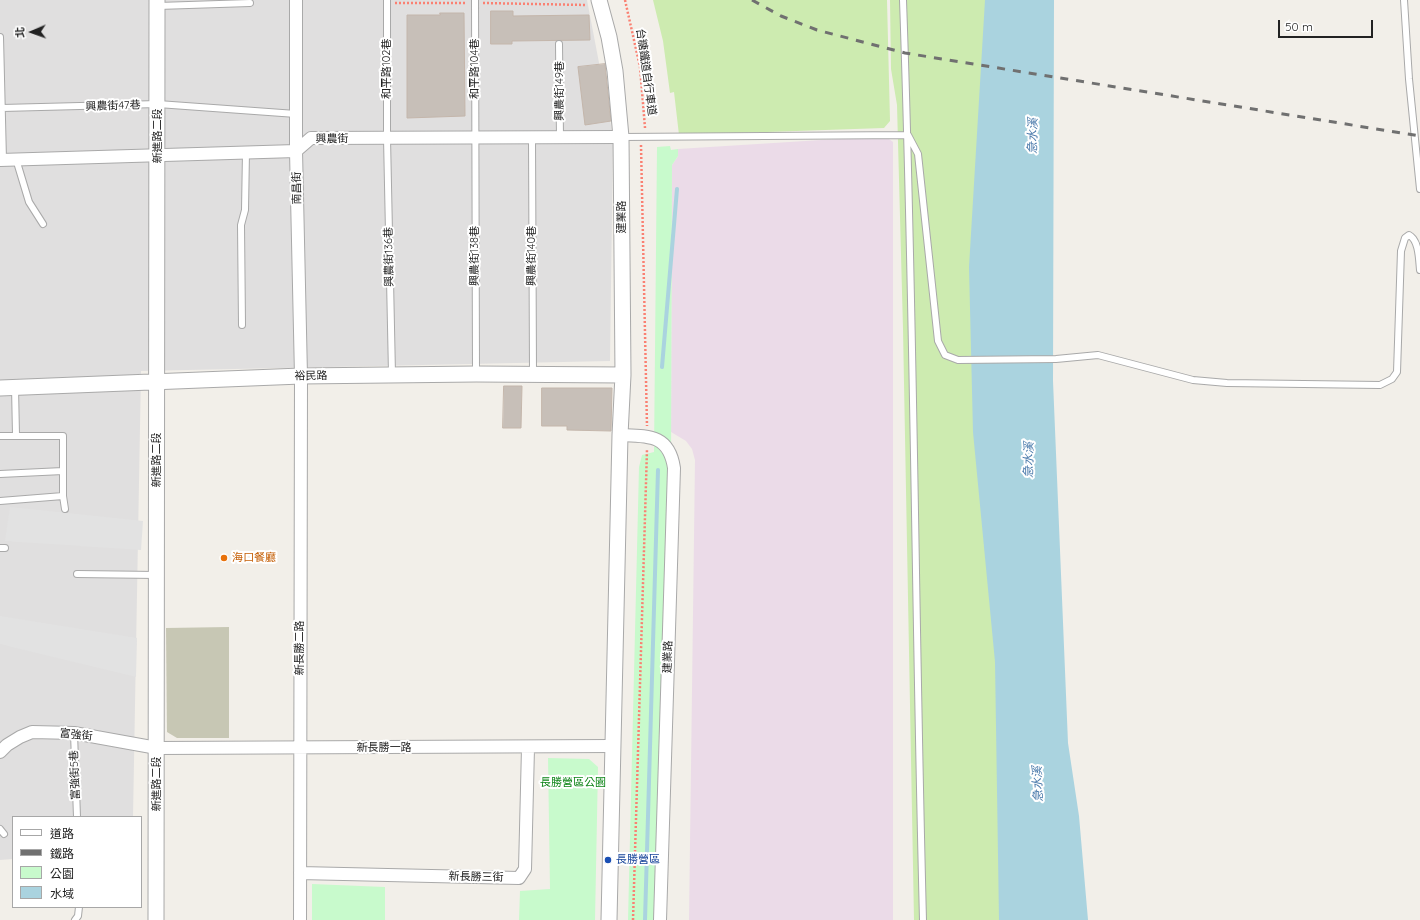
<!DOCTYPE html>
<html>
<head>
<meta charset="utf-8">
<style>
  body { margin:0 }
  #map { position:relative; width:1420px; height:920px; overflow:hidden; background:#f2efe9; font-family:Quicksand,"Noto Sans TC",sans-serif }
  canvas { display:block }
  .legend { position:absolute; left:12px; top:816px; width:130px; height:92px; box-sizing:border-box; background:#fff; border:1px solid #a7a7a7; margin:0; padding:5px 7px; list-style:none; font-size:12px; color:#222 }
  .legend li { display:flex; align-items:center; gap:8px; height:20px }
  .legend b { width:20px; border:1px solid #a7a7a7 }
  .north { position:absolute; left:12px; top:12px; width:40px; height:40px; -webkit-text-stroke:3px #fff; paint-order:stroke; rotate:268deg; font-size:11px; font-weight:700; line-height:16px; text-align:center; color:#222 }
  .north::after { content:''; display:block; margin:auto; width:14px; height:18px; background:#222; clip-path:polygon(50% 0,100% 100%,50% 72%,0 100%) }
  .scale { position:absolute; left:1278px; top:20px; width:95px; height:18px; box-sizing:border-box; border:2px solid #222; border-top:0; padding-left:5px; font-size:12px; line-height:14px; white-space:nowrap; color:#222; -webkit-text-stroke:3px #fff; paint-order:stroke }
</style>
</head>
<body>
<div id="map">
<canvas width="1420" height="920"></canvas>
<ul class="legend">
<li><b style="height:5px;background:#fff"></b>道路</li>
<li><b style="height:5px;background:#707070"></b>鐵路</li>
<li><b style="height:11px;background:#c8facc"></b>公園</li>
<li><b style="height:11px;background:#aad3df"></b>水域</li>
</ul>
<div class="north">北</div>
<div class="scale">50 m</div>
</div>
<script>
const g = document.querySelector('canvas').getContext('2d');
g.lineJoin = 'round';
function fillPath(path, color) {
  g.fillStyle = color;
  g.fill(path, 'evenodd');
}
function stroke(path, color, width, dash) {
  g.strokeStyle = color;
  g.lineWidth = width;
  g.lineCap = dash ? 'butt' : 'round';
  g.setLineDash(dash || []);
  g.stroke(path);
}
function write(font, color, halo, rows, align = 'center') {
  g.font = font + ' Quicksand,"Noto Sans TC",sans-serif';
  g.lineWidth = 4;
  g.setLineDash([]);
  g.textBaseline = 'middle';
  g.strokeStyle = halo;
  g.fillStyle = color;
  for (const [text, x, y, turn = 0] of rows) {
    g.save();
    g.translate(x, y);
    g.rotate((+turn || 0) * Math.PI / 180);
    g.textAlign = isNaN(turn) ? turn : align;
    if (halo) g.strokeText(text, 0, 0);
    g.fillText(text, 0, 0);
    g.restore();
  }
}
const residential = new Path2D(`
  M0 0H587L613 136 610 361 141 371 133 817H13V859L0 860Z`);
const industrial = new Path2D(`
  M885 136 893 142V920H689L695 460 692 449 686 441 671 432 672 165 678 156V149Z`);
const construction = new Path2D(`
  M229 627V738H177L167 732 166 628Z`);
const grass = new Path2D(`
  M653 0H887L890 121 884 128 679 135 674 92 670 93 663 41Z
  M890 0H1012L1009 920H914L903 329 897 105 891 69Z`);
const park = new Path2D(`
  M670 146 671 150 678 149V156L672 165 671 469 659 920H628L639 467 642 455 654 452 657 147Z
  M548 758 589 759 598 767 595 920H519L520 891 550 889Z
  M312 884 385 887V920H312Z`);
const parking = new Path2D(`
  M10 507 143 521 141 550 5 541Z
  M0 616 137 638 136 677 0 644Z`);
const water = new Path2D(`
  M985 0H1054L1053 381 1068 743 1079 816 1088 920H999L995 662 973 432 969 267Z`);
const stream = new Path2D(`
  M662 367 677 189
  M645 920 658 470`);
const building = new Path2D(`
  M491 11H513V16L589 15 590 40 512 41V44H491Z
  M440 13H464L465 116 407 118V15H440Z
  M605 64 611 121 585 125 578 67Z
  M504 386H522L521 428H503Z
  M542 388H612L611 431 567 430V426H542Z`);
const path = new Path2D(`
  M625 0 640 67 645 128
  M395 3H466
  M483 3 586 5
  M641 145 647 426
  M633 920 647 449`);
const service = new Path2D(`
  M387 0V138L392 374
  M475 0 476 374
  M903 0C914 307 915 613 923 920
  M1404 0 1409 79 1420 189
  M158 6 250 3
  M0 37 3 160
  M559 44 560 138
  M2 108 158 104 296 114
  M621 137 908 135 918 154 938 341 945 355 958 360 1056 359 1098 355 1193 380 1227 383 1380 385 1392 379 1397 372 1401 251 1405 238 1409 235C1419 240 1419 260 1420 270
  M532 138 533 374
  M16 159 29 202 43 224
  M242 325 241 225 245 210 246 152
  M15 387 16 435
  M0 436H63V496L65 509
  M0 474 63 471
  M0 501 63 496
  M0 548H5
  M77 574 157 575
  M74 733 77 817
  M0 829 4 834
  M75 920 78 916 79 907`);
const minor = new Path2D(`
  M296 0V151L301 376 300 920
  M0 160 296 151 311 138 621 137
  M620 435C648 436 669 434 674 468L660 920
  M0 752 7 745 20 737 32 732 74 733 157 748 612 746
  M300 873 519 878 525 869 528 748`);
const tertiary = new Path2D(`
  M599 0 609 37 615 71 621 137 623 375 620 435 609 920
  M0 388 301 376 476 374 623 375
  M156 920 157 0`);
const rail = new Path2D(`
  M752 0 781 16 817 30 905 53 1420 136`);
const markers = [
  [224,558,4,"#e8710a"],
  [608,860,4,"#1a4fb4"]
];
const streetNames = [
  ["和平路102巷",387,69,-90],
  ["和平路104巷",475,69,-90],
  ["台糖鐵道自行車道",646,72,82],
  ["興農街149巷",560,91,-90],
  ["興農街47巷",113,106,-2],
  ["新進路二段",158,136,-90],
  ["興農街",332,139,-1],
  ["南昌街",297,188,-91],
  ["建業路",622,217,-90],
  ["興農街138巷",475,256,-90],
  ["興農街140巷",532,256,-90],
  ["興農街136巷",389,257,-91],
  ["裕民路",311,376,-1],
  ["新進路二段",157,460,-90],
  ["新長勝二路",300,648,-90],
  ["建業路",668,657,-88],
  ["富強街",76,735,6],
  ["新長勝一路",384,748],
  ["富強街5巷",75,775,-92],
  ["新進路二段",157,784,-90],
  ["新長勝三街",476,877,1]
];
const foodNames = [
  ["海口餐廳",232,558]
];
const parkNames = [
  ["長勝營區公園",573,783]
];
const transitNames = [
  ["長勝營區",616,860]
];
const waterNames = [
  ["急水溪",1033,136,-89],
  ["急水溪",1029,460,-89],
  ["急水溪",1038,784,-92]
];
fillPath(residential, '#e0dfdf');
fillPath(industrial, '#ebdbe8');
fillPath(construction, '#c7c7b4');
fillPath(grass, '#cdebb0');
fillPath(park, '#c8facc');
fillPath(parking, '#e2e2e2');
fillPath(water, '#aad3df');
stroke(stream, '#aad3df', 4);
fillPath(building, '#c7bfb8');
stroke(building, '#c4b6ab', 1);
stroke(service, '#a9a9a9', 8);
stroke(minor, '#a9a9a9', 14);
stroke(tertiary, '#a9a9a9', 17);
stroke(path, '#fa8072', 2.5, [2, 2]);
stroke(service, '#fff', 6);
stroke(minor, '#fff', 12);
stroke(tertiary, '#fff', 15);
stroke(rail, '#707070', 3, [8, 8]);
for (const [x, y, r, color] of markers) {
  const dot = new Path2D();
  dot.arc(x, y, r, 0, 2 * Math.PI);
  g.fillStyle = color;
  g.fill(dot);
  stroke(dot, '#fff', 1.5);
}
write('11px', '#222', '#fff', streetNames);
write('11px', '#c56008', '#fff', foodNames, 'left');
write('11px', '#0c8416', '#fff', parkNames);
write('11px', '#164399', '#fff', transitNames, 'left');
write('italic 12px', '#4a7aab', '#fff', waterNames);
</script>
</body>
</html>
